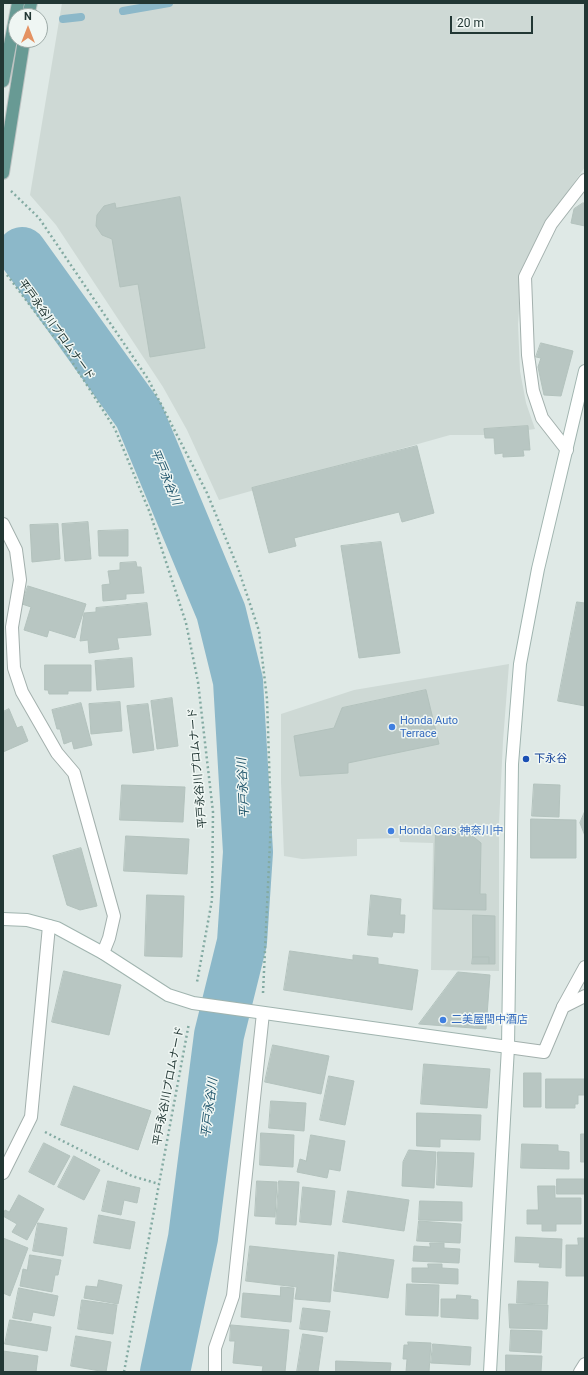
<!DOCTYPE html>
<html>
<head>
<meta charset="utf-8">
<style>
  body { margin:0 }
  #map { position:relative; width:588px; height:1375px; overflow:hidden; background:#dfe9e6; font-family:Roboto,sans-serif }
  canvas { display:block }
  .frame { position:absolute; inset:0; border:4px solid #223734; pointer-events:none }
  .north { position:absolute; left:8px; top:8px; width:40px; height:40px; box-sizing:border-box; background:#eff6f3; border:1px solid #9daaa7; border-radius:50%; rotate:0deg; font-size:11px; font-weight:700; line-height:16px; text-align:center; color:#223734 }
  .north::after { content:''; display:block; margin:auto; width:14px; height:18px; background:#e49262; clip-path:polygon(50% 0,100% 100%,50% 72%,0 100%) }
  .scale { position:absolute; left:450px; top:16px; width:83px; height:18px; box-sizing:border-box; border:2px solid #223734; border-top:0; padding-left:5px; font-size:12px; line-height:14px; white-space:nowrap; color:#223734; -webkit-text-stroke:3px #eff6f3; paint-order:stroke }
</style>
</head>
<body>
<div id="map">
<canvas width="588" height="1375"></canvas>
<div class="frame"></div>
<div class="north">N</div>
<div class="scale">20 m</div>
</div>
<script>
const g = document.querySelector('canvas').getContext('2d');
g.lineJoin = 'round';
function fillPath(path, color) {
  g.fillStyle = color;
  g.fill(path, 'evenodd');
}
function stroke(path, color, width, dash) {
  g.strokeStyle = color;
  g.lineWidth = width;
  g.lineCap = dash ? 'butt' : 'round';
  g.setLineDash(dash || []);
  g.stroke(path);
}
function write(font, color, halo, rows, align = 'center') {
  g.font = font + ' Roboto,"Noto Sans JP",sans-serif';
  g.lineWidth = 3;
  g.setLineDash([]);
  g.textBaseline = 'middle';
  g.strokeStyle = halo;
  g.fillStyle = color;
  for (const [text, x, y, turn = 0] of rows) {
    g.save();
    g.translate(x, y);
    g.rotate((+turn || 0) * Math.PI / 180);
    g.textAlign = isNaN(turn) ? turn : align;
    if (halo) g.strokeText(text, 0, 0);
    g.fillText(text, 0, 0);
    g.restore();
  }
}
const built = new Path2D(`
  M62 3H585V167L544 225 522 270 518 324 520 371 526 403 535 429 491 435H450L219 500 187 430 163 387 56 225 30 195Z
  M509 664 503 741 499 823V971L431 970 433 843 400 842 399 838 357 839V856L302 859 284 856 281 782V714L354 690Z`);
const stream = new Path2D(`
  M123 11 169 3
  M63 19 81 17`);
const river = new Path2D(`
  M22 252 139 415 221 612 238 681 248 852 242 942 219 1035 193 1238 165 1372`);
const building = new Path2D(`
  M180 197 205 348 150 357 138 284 120 287 112 239 102 235 96 226 97 215 104 206 115 203 116 208Z
  M583 203H585V226L571 223 574 209Z
  M541 343 573 351 561 396 544 395 538 367 541 358 536 357Z
  M528 426 530 450H523L524 456 503 457V453L495 454 494 438H485L484 429Z
  M417 446 434 513 402 522 399 512 294 538 296 546 269 553 252 488Z
  M88 522 91 559 65 561 62 524Z
  M58 524 60 559 32 562 30 525Z
  M128 530V556H99L98 531Z
  M381 542 400 653 359 658 341 546Z
  M136 562 137 567H141L144 593 126 594V599L103 601 102 585 110 584 108 571 120 570V563Z
  M28 586 86 604 75 638 49 630 47 637 24 630 31 607 22 604Z
  M577 602 585 603V706L558 701Z
  M147 603 151 635 117 638 119 649 89 653 88 640 80 641 84 613 96 612V608Z
  M132 658 134 687 97 690 95 661Z
  M45 665H91V691H68V694H49L48 690H45Z
  M426 690 439 744 348 763V773L300 776 294 736 334 728 342 708Z
  M172 698 178 746 157 749 151 701Z
  M120 702 122 731 91 734 89 704Z
  M81 703 92 745 74 749 72 741 64 744 60 729H57L52 710Z
  M148 704 154 750 133 753 127 706Z
  M9 709 17 728 22 726 28 741 3 752V712Z
  M534 784 560 785 559 817 532 816Z
  M122 785 185 787 183 822 120 820Z
  M585 811V836L580 823Z
  M531 819 576 820V858H531Z
  M436 828 464 829 481 843 480 894H486V910L434 909Z
  M126 836 189 839 187 874 124 871Z
  M81 848 97 906 80 910 67 905 53 856Z
  M147 895 184 896 182 957 145 956Z
  M371 895 401 899 400 915H405L404 933 393 932 392 937 368 935Z
  M473 915 495 916V964H489V957H473Z
  M290 951 353 960V955L378 958V964L418 970 412 1010 284 990Z
  M473 957H489V964H472Z
  M64 971 121 985 109 1035 52 1022Z
  M458 972 490 975 486 1029 419 1024Z
  M273 1045 329 1056 321 1094 265 1082Z
  M424 1064 490 1069 487 1108 421 1104Z
  M524 1073H541V1107H524Z
  M329 1076 354 1081 345 1125 320 1120Z
  M546 1079H585V1095H578V1104H575V1108H546Z
  M74 1086 151 1111 138 1150 61 1125Z
  M271 1101 306 1103 304 1131 269 1128Z
  M417 1113 481 1115 480 1140 440 1139V1147L417 1146Z
  M261 1133 294 1135 293 1167 260 1165Z
  M581 1134H585V1162H581Z
  M311 1135 345 1141 340 1171 329 1169 327 1178 297 1172 300 1159 306 1161Z
  M44 1143 70 1156 54 1185 29 1172Z
  M522 1144 558 1145V1151L569 1152V1169L521 1168Z
  M409 1150 436 1152 434 1188 402 1186 403 1162Z
  M438 1152 474 1153 472 1187 437 1185Z
  M74 1156 100 1170 84 1200 58 1187Z
  M557 1179H585V1194H557Z
  M108 1181 140 1188 137 1203 124 1200 121 1215 102 1211Z
  M257 1181 277 1182 275 1217 255 1216Z
  M279 1181 299 1182 296 1225 276 1224Z
  M538 1186H555V1198H581V1224H556V1231H542V1224H527V1210H538Z
  M303 1187 335 1191 331 1225 300 1222Z
  M348 1191 409 1200 404 1231 343 1222Z
  M19 1195 44 1209 27 1240 12 1232 17 1224 3 1216 5 1210 9 1212Z
  M420 1201 462 1202V1221L419 1220Z
  M99 1215 135 1222 130 1249 94 1243Z
  M419 1221 461 1224 460 1243 417 1241Z
  M38 1223 67 1228 63 1256 33 1251Z
  M516 1237 562 1239 561 1268 539 1267 540 1263 515 1262Z
  M3 1238 28 1248 10 1296 3 1293Z
  M578 1238H585V1276H566V1245H578Z
  M430 1243H444V1248L460 1249 459 1263 413 1261 414 1246 430 1247Z
  M250 1246 334 1255 330 1302 295 1299 297 1287 246 1281Z
  M339 1252 394 1260 388 1298 334 1291Z
  M30 1255 61 1260 58 1275H55L52 1292 20 1286 23 1269 27 1270Z
  M428 1264H442V1268L458 1269V1284L412 1282V1268H428Z
  M99 1280 122 1285 118 1304 84 1298 86 1286 97 1287Z
  M518 1281 548 1282 547 1304 517 1303Z
  M407 1284 439 1285 438 1316 406 1315Z
  M281 1287 294 1288 291 1322 241 1317 243 1293 280 1296Z
  M19 1288 58 1296 54 1316 33 1312 31 1321 13 1318Z
  M457 1295 471 1296 470 1299 478 1300V1319L441 1317V1299H456Z
  M82 1300 117 1305 113 1334 78 1329Z
  M509 1304 548 1305 547 1329 510 1328Z
  M303 1308 330 1311 327 1332 300 1329Z
  M10 1320 51 1327 47 1351 5 1344Z
  M231 1325 289 1330 285 1372H262L263 1366 233 1363 235 1341H230Z
  M511 1330 542 1331 541 1353 510 1351Z
  M303 1334 323 1337 318 1372H297Z
  M76 1336 111 1342 106 1372 71 1366Z
  M408 1342 431 1343 429 1372H406L407 1359H403L404 1345H408Z
  M433 1344 471 1347 470 1365 431 1363Z
  M3 1351 38 1356 36 1372H3Z
  M506 1355 542 1356 541 1372H506Z
  M336 1361 391 1363 390 1372H336Z`);
const path = new Path2D(`
  M11 191 39 218 148 379 207 493 238 568 259 631 267 699 271 821 263 993
  M7 275 67 354 115 429 150 513 186 623 198 682 213 812 212 900 197 982
  M3 314H4
  M45 1132 132 1176 159 1184
  M124 1372 189 1023`);
const lane = new Path2D(`
  M567 450 542 418 533 391 528 355 525 277 551 224 585 180
  M563 1007 585 967`);
const street = new Path2D(`
  M3 524 16 550 20 580 12 627 14 668 22 692 57 753 74 773 114 916 109 938 103 953
  M508 1047 544 1052 563 1007 585 996
  M3 1173 31 1117 49 926
  M215 1372V1348L233 1296 263 1013
  M580 1372 585 1364`);
const secondary = new Path2D(`
  M3 919 27 920 57 928 103 953 168 995 193 1003 508 1047
  M490 1372 508 1047 512 764 520 664 538 569 585 371`);
const primary = new Path2D(`
  M28 16 31 3
  M3 81 18 3
  M3 173 24 40`);
const markers = [
  [392,727,4,"#3f7fe0"],
  [526,759,4,"#1a4fb4"],
  [391,831,4,"#3f7fe0"],
  [443,1020,4,"#3f7fe0"]
];
const streetNames = [
  ["平戸永谷川プロムナード",56,330,54],
  ["平戸永谷川プロムナード",198,768,-95],
  ["平戸永谷川プロムナード",169,1086,-79]
];
const shopNames = [
  ["Honda Auto",400,721],
  ["Terrace",400,734],
  ["Honda Cars 神奈川中",399,831],
  ["二美屋間中酒店",451,1020]
];
const transitNames = [
  ["下永谷",534,759]
];
const waterNames = [
  ["平戸永谷川",165,477,67],
  ["平戸永谷川",244,788,-93],
  ["平戸永谷川",210,1108,-83]
];
fillPath(built, '#ced9d5');
stroke(stream, '#8cb8c9', 8);
stroke(river, '#8cb8c9', 50);
fillPath(building, '#b8c6c2');
stroke(building, '#b3c2bd', 1);
stroke(lane, '#a3b0ad', 14);
stroke(street, '#a3b0ad', 14);
stroke(secondary, '#a0b4af', 14);
stroke(primary, '#bdc3c2', 14);
stroke(path, '#83aaa2', 2.5, [2, 3]);
stroke(lane, '#fff', 12);
stroke(street, '#fff', 12);
stroke(secondary, '#fff', 12);
stroke(primary, '#689a94', 12);
for (const [x, y, r, color] of markers) {
  const dot = new Path2D();
  dot.arc(x, y, r, 0, 2 * Math.PI);
  g.fillStyle = color;
  g.fill(dot);
  stroke(dot, '#eff6f3', 1.5);
}
write('11px', '#223734', '#eff6f3', streetNames);
write('11px', '#366cbe', '#eff6f3', shopNames, 'left');
write('11px', '#164399', '#eff6f3', transitNames, 'left');
write('italic 12px', '#22576d', '#eff6f3', waterNames);
</script>
</body>
</html>
